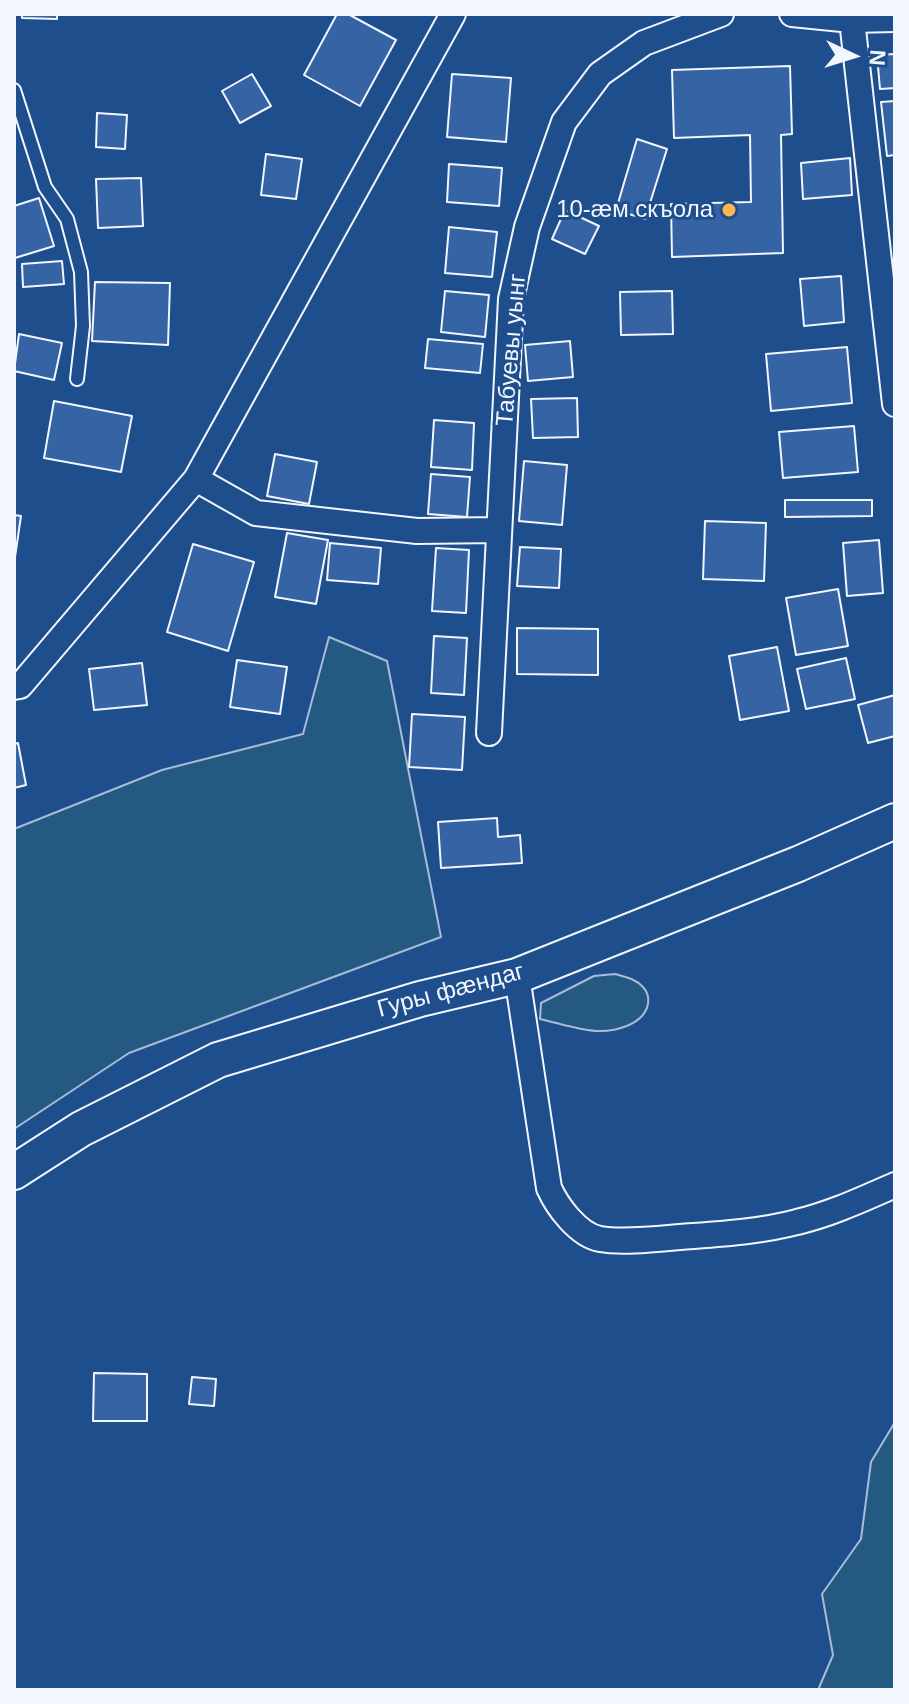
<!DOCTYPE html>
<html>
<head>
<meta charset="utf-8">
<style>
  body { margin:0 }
  #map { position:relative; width:909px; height:1704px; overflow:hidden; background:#1f4e8c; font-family:Arial,sans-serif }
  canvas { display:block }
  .frame { position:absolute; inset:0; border:16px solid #f2f6ff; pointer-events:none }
  .north { position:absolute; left:813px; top:16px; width:80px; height:80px; -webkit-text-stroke:6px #1f4e8c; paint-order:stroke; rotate:94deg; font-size:22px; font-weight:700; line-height:32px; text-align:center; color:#f2f6ff }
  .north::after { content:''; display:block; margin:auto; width:28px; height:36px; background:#f2f6ff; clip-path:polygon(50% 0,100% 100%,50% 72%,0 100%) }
</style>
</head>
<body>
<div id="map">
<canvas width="909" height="1704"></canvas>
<div class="frame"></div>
<div class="north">N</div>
</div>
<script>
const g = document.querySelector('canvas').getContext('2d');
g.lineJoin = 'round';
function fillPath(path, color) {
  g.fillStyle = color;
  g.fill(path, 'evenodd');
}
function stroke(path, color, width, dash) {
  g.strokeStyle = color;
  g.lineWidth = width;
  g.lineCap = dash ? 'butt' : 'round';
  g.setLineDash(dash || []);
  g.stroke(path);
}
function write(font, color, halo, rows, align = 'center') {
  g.font = font + ' Arial,sans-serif';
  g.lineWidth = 6;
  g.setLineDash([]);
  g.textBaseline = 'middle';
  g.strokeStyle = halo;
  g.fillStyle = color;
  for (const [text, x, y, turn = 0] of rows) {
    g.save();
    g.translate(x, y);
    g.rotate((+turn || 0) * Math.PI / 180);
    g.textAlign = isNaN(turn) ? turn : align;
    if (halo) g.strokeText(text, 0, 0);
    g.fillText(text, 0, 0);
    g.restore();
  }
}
const green = new Path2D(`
  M329 637 387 661 441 937 129 1053 14 1129V829L162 770 303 734Z
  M615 974C625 977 636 979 643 987 648 992 649 997 648 1004 644 1025 614 1032 596 1031 578 1030 558 1023 540 1019L541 1003 594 976Z
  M895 1422V1690H818L833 1655 822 1594 861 1539 871 1462Z`);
const building = new Path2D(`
  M22 14H57V19L22 18Z
  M337 14H348L396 40 360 106 304 75Z
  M895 54V88L880 89 877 55Z
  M790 66 792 134 781 135 783 253 672 257 671 204 751 202 750 135 674 138 672 70Z
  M252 74 271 106 240 123 222 91Z
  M452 74 511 78 506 142 447 137Z
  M895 101V155L887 156 881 102Z
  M97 113 127 115 125 149 96 147Z
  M637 139 667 149 645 219 616 210Z
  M266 154 302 159 296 199 261 195Z
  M850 158 852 195 803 199 801 163Z
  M449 164 502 168 499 206 447 202Z
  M141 178 143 226 98 228 96 179Z
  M39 198 54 246 15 258 14 206Z
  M565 210 599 226 585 254 552 239Z
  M449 227 497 232 492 277 445 273Z
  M62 261 64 284 23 287 22 264Z
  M841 276 844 322 804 326 800 279Z
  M95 282 170 283 168 345 92 341Z
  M445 291 489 295 485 337 441 332Z
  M672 291 673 334 621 335 620 292Z
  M19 334 62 343 54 380 14 371Z
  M428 339 483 344 480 373 425 368Z
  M570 341 573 377 528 381 525 345Z
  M847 347 852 403 771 411 766 354Z
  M577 398 578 437 533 438 531 399Z
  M54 401 132 416 121 472 44 458Z
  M434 420 474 423 472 470 431 467Z
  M854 426 858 472 783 478 779 432Z
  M275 454 317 462 309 504 267 496Z
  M524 461 567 465 562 525 519 521Z
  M431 474 470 477 467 517 428 514Z
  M785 500H872V516L785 517Z
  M14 515 21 516 15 557 14 556Z
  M705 521 766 523 764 581 703 579Z
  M287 533 328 540 316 604 275 597Z
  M879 540 883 593 847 596 843 543Z
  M330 543 381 548 378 584 327 580Z
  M193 544 254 562 228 651 167 632Z
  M520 547 561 549 559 588 517 586Z
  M436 548 469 550 466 613 432 611Z
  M838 589 848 646 796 655 786 598Z
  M517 628 598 629V675L517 674Z
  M434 636 467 638 464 695 431 693Z
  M777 647 789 711 740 720 729 656Z
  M846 658 855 699 806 709 797 669Z
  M237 660 287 667 280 714 230 707Z
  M142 663 147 705 94 710 89 669Z
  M895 695V736L868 743 858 705Z
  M412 714 465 717 462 770 409 767Z
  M18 743 26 785 14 788V744Z
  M497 818 498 837 520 835 522 863 441 868 438 822Z
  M94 1373 147 1374V1421H93Z
  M192 1377 216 1379 214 1406 189 1404Z`);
const service = new Path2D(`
  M14 90 45 187 67 219 81 272 83 326 77 379`);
const minor = new Path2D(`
  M792 14 852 20 895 19
  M852 20 895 404
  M196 479 256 513 417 531 499 530
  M14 687 20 686 196 479 453 14
  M489 733 511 299 527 227 564 122 600 74 644 43 721 14
  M517 976 549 1188C557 1206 578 1235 600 1239 622 1243 657 1239 680 1237 719 1234 759 1232 797 1222 831 1214 863 1199 895 1185`);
const secondary = new Path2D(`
  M14 1172 81 1129 218 1060 420 999 517 976 798 864 895 821`);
const markers = [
  [729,210,8,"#ffb74d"]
];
const poiNames = [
  ["10-æм скъола",713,210]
];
const streetNames = [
  ["Табуевы уынг",512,350,-85],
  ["Гуры фӕндаг",451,991,-15]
];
fillPath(green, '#245a82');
stroke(green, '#a8bbd7', 2);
fillPath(building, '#3563a3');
stroke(building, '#f2f6ff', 2);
stroke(service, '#f2f6ff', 16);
stroke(minor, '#f2f6ff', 28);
stroke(secondary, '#f2f6ff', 38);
stroke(service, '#1f4e8c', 12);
stroke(minor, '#1f4e8c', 24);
stroke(secondary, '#1f4e8c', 34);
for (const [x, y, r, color] of markers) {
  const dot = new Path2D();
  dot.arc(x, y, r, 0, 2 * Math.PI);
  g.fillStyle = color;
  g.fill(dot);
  stroke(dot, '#1f4e8c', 3);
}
write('24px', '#f2f6ff', '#1f4e8c', poiNames, 'right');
write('24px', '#f2f6ff', '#1f4e8c', streetNames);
</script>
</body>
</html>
